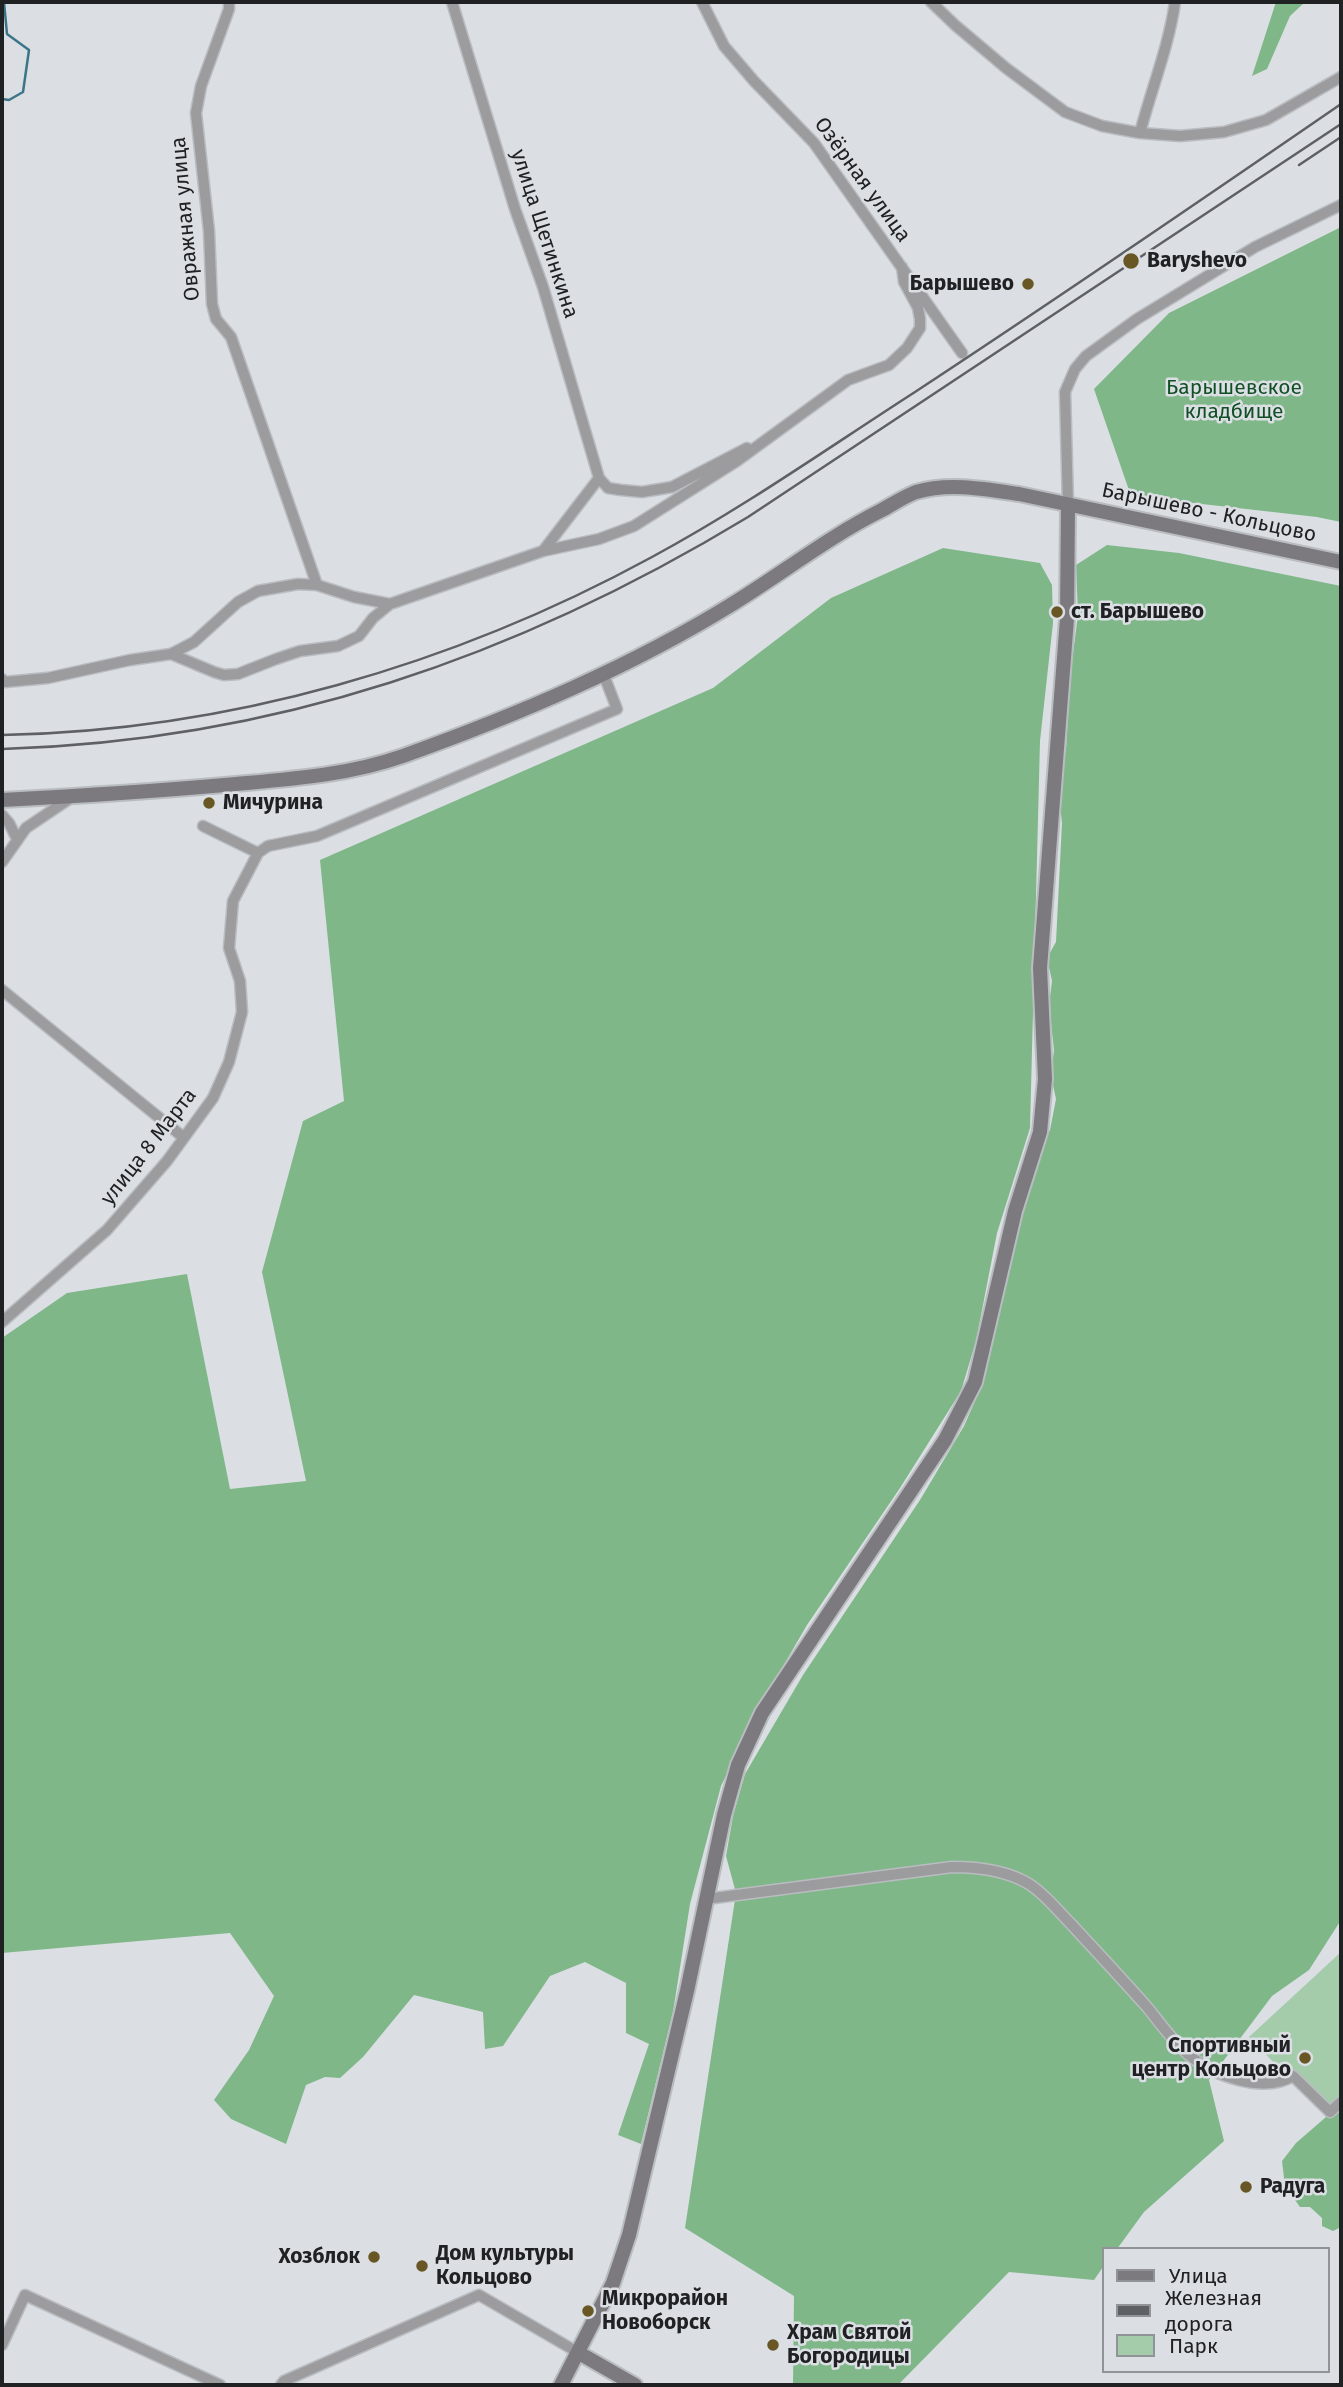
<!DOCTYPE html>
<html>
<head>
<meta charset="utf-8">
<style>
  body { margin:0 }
  #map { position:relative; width:1343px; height:2387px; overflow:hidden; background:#dbdfe4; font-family:"Fira Sans",sans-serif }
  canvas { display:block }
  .frame { position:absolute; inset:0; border:4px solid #202123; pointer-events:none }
  .legend { position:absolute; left:1102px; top:2247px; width:228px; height:126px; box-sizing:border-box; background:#dbdfe4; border:2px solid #909397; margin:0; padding:9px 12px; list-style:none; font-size:21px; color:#202123 }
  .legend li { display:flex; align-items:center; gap:14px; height:35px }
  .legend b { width:35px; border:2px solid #909397 }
</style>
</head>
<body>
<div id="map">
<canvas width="1343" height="2387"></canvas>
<div class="frame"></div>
<ul class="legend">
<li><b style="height:9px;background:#7c7a7e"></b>Улица</li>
<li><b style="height:9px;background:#5e6063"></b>Железная дорога</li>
<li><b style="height:19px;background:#a4cbaa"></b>Парк</li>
</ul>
</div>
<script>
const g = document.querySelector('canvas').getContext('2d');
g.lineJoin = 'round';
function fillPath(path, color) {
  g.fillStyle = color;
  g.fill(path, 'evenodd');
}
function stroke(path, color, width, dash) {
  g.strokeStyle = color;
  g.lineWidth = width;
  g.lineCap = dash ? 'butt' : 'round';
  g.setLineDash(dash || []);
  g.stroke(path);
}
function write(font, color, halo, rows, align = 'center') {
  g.font = font + ' "Fira Sans",sans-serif';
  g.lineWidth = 5;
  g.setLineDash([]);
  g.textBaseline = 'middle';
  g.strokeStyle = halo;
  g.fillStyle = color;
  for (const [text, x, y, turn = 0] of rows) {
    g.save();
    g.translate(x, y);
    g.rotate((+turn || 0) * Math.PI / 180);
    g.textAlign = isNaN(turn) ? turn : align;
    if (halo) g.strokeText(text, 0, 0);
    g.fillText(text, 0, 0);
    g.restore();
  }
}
const green = new Path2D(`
  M1341 1952V2119L1335 2126 1249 2037Z`);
const forest = new Path2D(`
  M1276 2H1305L1290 16 1267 69 1252 76Z
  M1341 227V522L1317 517 1131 496 1094 389 1169 313Z
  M1107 545 1179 553 1341 586V1920L1309 1970 1272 1996 1209 2080 1224 2141 1144 2212 1117 2249H1103V2267L1094 2280 1009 2272 898 2385H793L794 2296 685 2228 736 1893 726 1856 733 1816 745 1774 803 1675 920 1500 964 1426 983 1383 993 1329 1016 1234 1040 1147 1050 1130 1056 1099 1051 1076 1054 1050 1049 1005 1052 981 1047 958 1056 942 1062 823 1058 784 1066 750 1070 676 1078 615 1076 565Z
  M943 548 1040 563 1052 585 1053 623 1040 741 1030 1128 997 1233 976 1341 961 1391 900 1488 807 1625 760 1706 721 1786 690 1904 673 2012 641 2144 618 2135 649 2044 626 2033V1983L585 1962 550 1976 503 2046 485 2049 483 2012 414 1995 363 2057 340 2078 325 2077 306 2085 286 2144 231 2119 214 2100 249 2050 274 1996 230 1933 2 1953V1338L67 1293 187 1274 230 1489 306 1481 262 1272 303 1121 344 1101 320 860 713 688 831 598Z
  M1341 2104V2227L1333 2231 1322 2226V2218L1310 2207H1300L1285 2186 1282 2161 1296 2143Z`);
const stream = new Path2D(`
  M2 99 9 100 23 92 29 50 7 34 4 2`);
const street = new Path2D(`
  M229 2V9L201 86 196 113 209 231 212 304 216 319 231 337 317 585
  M452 2 515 209 543 287 599 478 608 488 621 490 642 492 672 487 747 448
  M702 2 724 46 754 81 814 143 962 353
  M931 2 955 25 1006 68 1065 112 1102 126 1140 133 1180 136 1224 132 1266 120 1341 77
  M1140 133C1151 90 1169 46 1175 2
  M1068 505 1065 392 1075 369 1086 356 1137 319 1255 247 1341 205
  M543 551 599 478
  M171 654 214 672 224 675 238 674 276 659 300 651 338 646 359 636 373 618 390 604
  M2 679 5 682 48 678 130 660 171 654 194 642 238 602 258 591 298 584 317 585 354 597 390 604 543 551 599 539 634 526 737 461 848 380 889 365 907 348 920 328V319L918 308 904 282 902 267
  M2 815 9 823 17 839
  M258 853 268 846 317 836 617 709 603 673
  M2 862 26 828 72 797
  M2 990 183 1137
  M2 1322 107 1230 167 1161 213 1098 229 1062 242 1012 240 981 229 948 233 901 258 853 203 826
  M706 1899 952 1867C978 1867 1006 1870 1029 1884 1045 1894 1058 1911 1071 1924 1097 1952 1122 1979 1147 2007 1160 2023 1173 2042 1189 2055 1213 2076 1264 2094 1293 2076L1330 2112 1341 2102
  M2 2345 25 2295 220 2385
  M281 2385 284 2381 479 2295 579 2353`);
const secondary = new Path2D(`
  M2 800C80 796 158 791 236 784 292 779 349 775 403 756 517 715 631 667 734 603 784 572 830 536 882 510 893 504 905 496 916 492 949 482 986 489 1019 494L1341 562
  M579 2353 635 2385
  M561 2385 613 2283 629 2235 687 1991 724 1815 738 1765 762 1713 945 1440 975 1382 1015 1211 1040 1132 1045 1079 1040 968 1067 619 1068 505`);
const rail = new Path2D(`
  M1299 165 1341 137
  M2 735C228 731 454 665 652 557 743 508 828 448 915 392 1058 298 1200 201 1341 104
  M2 749C274 741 517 657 748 517L1341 124`);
const markers = [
  [1131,261,9,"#685725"],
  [1028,284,7,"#685725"],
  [1057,612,7,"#685725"],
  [209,803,7,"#685725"],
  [1305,2058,7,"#685725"],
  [1246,2187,7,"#685725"],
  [374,2257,7,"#685725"],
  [422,2266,7,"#685725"],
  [588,2311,7,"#685725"],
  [773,2345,7,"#685725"]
];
const streetNames = [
  ["Озёрная улица",862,180,54],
  ["Овражная улица",186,219,-95],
  ["улица Щетинкина",544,234,72],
  ["Барышево - Кольцово",1209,513,12],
  ["улица 8 Марта",149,1147,-52]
];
const poiNames = [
  ["Baryshevo",1147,261],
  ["Барышево",1014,284,"right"],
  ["ст. Барышево",1071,612],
  ["Мичурина",223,803],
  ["Спортивный",1291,2046,"right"],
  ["центр Кольцово",1291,2070,"right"],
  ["Радуга",1260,2187],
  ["Дом культуры",436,2254],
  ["Кольцово",436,2278],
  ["Хозблок",360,2257,"right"],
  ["Микрорайон",602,2299],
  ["Новоборск",602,2323],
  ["Храм Святой",787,2333],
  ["Богородицы",787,2357]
];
const parkNames = [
  ["Барышевское",1234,388],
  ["кладбище",1234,412]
];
fillPath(green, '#a4cbaa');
fillPath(forest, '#7fb789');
stroke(stream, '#3b7588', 2.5);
stroke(street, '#b9bdc1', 13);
stroke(secondary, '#b9bdc1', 18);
stroke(street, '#9c9b9d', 10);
stroke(secondary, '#7c7a7e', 14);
stroke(rail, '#5e6063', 2.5);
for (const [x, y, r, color] of markers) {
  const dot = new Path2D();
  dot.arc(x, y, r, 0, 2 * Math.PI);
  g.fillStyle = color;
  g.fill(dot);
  stroke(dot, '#dbdfe4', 2.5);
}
write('21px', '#202123', '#dbdfe4', streetNames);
write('bold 21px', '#202123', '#dbdfe4', poiNames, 'left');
write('21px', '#114f24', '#dbdfe4', parkNames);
</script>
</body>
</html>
